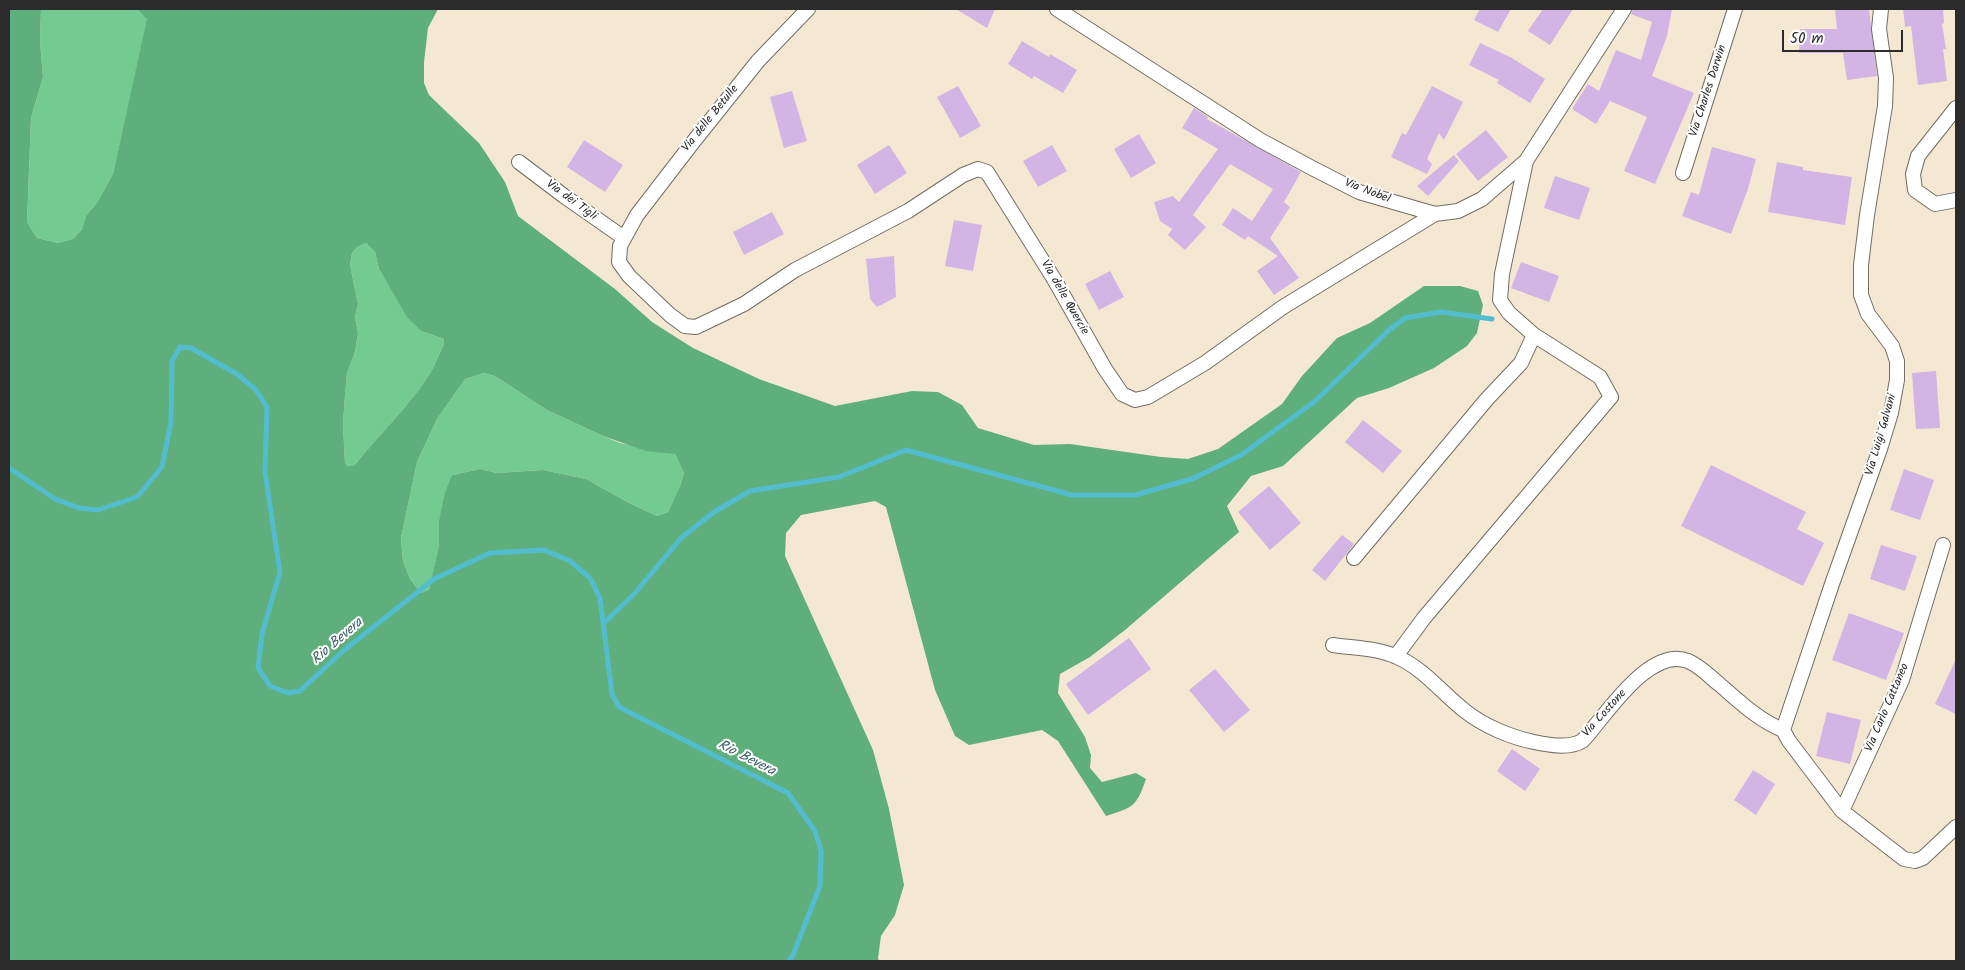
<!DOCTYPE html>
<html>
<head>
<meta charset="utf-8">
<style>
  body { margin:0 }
  #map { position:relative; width:1965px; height:970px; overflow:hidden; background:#f5e8d2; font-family:Kalam,sans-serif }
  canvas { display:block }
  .frame { position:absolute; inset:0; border:10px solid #2b2b2b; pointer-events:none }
  .scale { position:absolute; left:1782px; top:30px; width:121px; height:22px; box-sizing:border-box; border:2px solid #2b2b2b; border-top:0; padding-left:6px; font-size:15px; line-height:18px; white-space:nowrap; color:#2b2b2b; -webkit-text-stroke:4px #fff; paint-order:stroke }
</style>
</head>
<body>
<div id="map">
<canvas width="1965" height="970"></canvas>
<div class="frame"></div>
<div class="scale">50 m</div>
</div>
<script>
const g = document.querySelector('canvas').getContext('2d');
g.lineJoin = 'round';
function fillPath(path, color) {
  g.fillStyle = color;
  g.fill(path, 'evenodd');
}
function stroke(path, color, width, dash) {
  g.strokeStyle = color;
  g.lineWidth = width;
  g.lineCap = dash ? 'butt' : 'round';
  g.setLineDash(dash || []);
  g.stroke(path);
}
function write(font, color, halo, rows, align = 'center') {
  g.font = font + ' Kalam,sans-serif';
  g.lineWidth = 4;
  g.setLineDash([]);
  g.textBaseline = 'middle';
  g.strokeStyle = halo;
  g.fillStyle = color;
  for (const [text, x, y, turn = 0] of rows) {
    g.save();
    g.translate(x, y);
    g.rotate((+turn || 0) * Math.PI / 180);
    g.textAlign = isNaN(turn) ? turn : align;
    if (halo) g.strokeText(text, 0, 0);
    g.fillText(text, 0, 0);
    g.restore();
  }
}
const green = new Path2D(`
  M41 9H137L148 19 113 174 98 201 86 216 82 229 73 239 58 243 37 238 27 222 31 118 43 77 40 41Z
  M366 243 375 252 379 269 407 316 421 331 444 339V344C439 354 435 366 429 375 408 408 378 435 354 466H348L345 463 343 424 345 396 347 373 355 352 358 333 355 317 358 304 350 265 352 253 357 247Z
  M484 373 495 376 547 410 603 436 620 443 675 454 684 473 680 486 668 512 657 516 631 504 586 479 543 470 497 473 480 469 452 475 439 520V545L429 591 421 593 410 579 403 561 401 538 417 462 437 419 465 379Z`);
const forest = new Path2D(`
  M9 9H41L40 41 43 77 31 118 27 222 37 238 58 243 73 239 82 229 86 216 98 201 113 174 147 19 137 9H438L428 28 424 62V83L429 95 479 143 505 182 518 216 615 289 652 322 693 348 759 379 835 406 912 391 938 392 962 405 978 428 1034 445 1070 444 1161 457 1188 459 1218 449 1282 404 1302 376 1337 338 1370 323 1424 286H1460L1478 291 1483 305 1477 333 1467 346 1434 368 1389 388 1357 398 1283 466 1251 476 1227 506 1239 532 1125 630 1090 657 1060 674 1058 693 1085 737 1091 755 1090 768 1102 782 1136 773 1146 779C1136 808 1133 807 1106 816L1058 741 1042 730 969 745 955 736 935 690 886 507 875 501 801 515 786 533 785 556 873 750 889 809 904 885 895 915 881 936 878 958 879 961H9ZM366 243 375 252 379 269 407 317 421 331 444 339V344C439 354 435 366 429 375 408 408 378 435 354 466H348L345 463 343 424 345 396 347 373 355 352 358 333 355 317 358 304 350 265 352 253 357 247ZM484 373 495 376 547 410 603 436 646 451 675 454 684 473 680 486 668 512 657 516 631 504 586 479 543 470 497 473 480 469 452 475 445 493 439 520V545L429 590 421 593 410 579 403 561 401 538 417 462 437 419 465 379Z`);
const stream = new Path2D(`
  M9 468 55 499 79 508 98 510 137 497 162 467 171 422 172 361 180 347 191 348 237 374 256 390 267 407 265 472 280 572 262 634 258 668 270 686 288 693 300 691 343 651 434 579 490 553 544 550 570 561 590 578 600 598 612 694 619 707 788 793 815 831 821 851 820 886 793 955 789 961
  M604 623 634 594 681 538 714 512 750 491 839 477 906 450 1072 495H1135L1192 479 1241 455 1314 402 1389 330 1405 318 1441 312 1492 319`);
const building = new Path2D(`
  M956 9H995L987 28Z
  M1480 9H1511L1498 32 1474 20Z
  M1543 9H1573L1550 45 1528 31Z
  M1633 9H1672L1667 36 1652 76 1694 93 1655 184 1624 171 1647 117 1610 101 1596 124 1572 109 1588 84 1599 91 1616 50 1641 60 1652 22 1631 14Z
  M1835 9H1869L1877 76 1847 80 1843 53H1799L1800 29H1837Z
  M1903 9H1943L1944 23 1942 24 1946 49H1943L1947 81 1918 85 1911 26 1905 27Z
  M1022 41 1049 57 1050 54 1077 70 1063 93 1034 76 1032 79 1008 64Z
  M1480 43 1512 58 1545 79 1530 103 1497 83 1499 80 1469 65Z
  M958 86 981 126 960 138 937 97Z
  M1432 86 1463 102 1444 140 1439 133 1427 159 1432 164 1427 174 1391 157 1402 133 1406 135Z
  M792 91 807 141 784 148 770 97Z
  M1194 108 1208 117 1207 119 1301 172 1284 202 1290 207 1270 238 1299 278 1274 295 1257 271 1278 256 1248 236 1245 240 1222 225 1233 208 1252 221 1273 189 1230 164 1193 215 1206 227 1185 250 1168 235 1172 229 1160 221 1154 202 1173 196 1179 202 1218 149 1182 128Z
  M1486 130 1508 157 1478 181 1456 154Z
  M1139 134 1156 163 1131 178 1114 149Z
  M584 140 623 165 605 192 567 167Z
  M889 145 907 173 875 194 857 165Z
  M1052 145 1067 171 1038 187 1023 161Z
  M1712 147 1756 159 1748 189 1731 234 1682 216 1691 192 1699 195Z
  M1454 155 1459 161 1428 196 1417 186Z
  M1777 162 1803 167V170L1852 177 1845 225 1768 212Z
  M1555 176 1590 188 1579 220 1544 208Z
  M772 212 784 234 744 255 733 232Z
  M954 220 982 225 973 271 945 266Z
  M894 256 896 297 877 307 870 299 866 259Z
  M1521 262 1559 276 1549 302 1511 288Z
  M1110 271 1124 297 1099 310 1085 284Z
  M1936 371 1940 428 1916 429 1912 373Z
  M1363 420 1402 451 1383 473 1345 442Z
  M1711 465 1806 512 1797 529 1824 543 1803 586 1681 526Z
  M1904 469 1934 480 1920 520 1890 510Z
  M1269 486 1301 523 1270 550 1238 512Z
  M1342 535 1354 544 1325 581 1312 570Z
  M1881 545 1917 556 1905 591 1870 579Z
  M1849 613 1904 633 1886 680 1832 660Z
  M1129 638 1151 669 1088 715 1066 684Z
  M1956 659V714L1935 704Z
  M1215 669 1250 710 1224 732 1189 690Z
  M1827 712 1861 720 1850 764 1816 756Z
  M1512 749 1540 769 1525 791 1497 771Z
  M1753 770 1775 784 1756 815 1734 800Z`);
const street = new Path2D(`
  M808 9 758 61 694 141 637 215 620 246 619 262 629 276 670 315 685 326 696 327 744 304 795 270 908 211 963 175 978 169 987 172 1054 279 1105 369 1122 394 1135 400 1148 397 1205 363 1283 307 1435 214
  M1057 9 1260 140 1314 169 1359 192 1435 214 1458 211 1482 199 1526 161 1624 9
  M1881 9 1879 29 1886 78 1885 106 1867 215 1861 265V295L1868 314 1892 346 1897 361V380L1891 413 1880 449 1832 584 1783 730 1789 741 1842 811 1904 859 1915 861 1923 858 1956 827
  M1956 108 1918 156 1913 174 1915 190 1935 204 1956 200
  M519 162 564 196 624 238
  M1683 173 1735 9
  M1354 558 1487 399 1521 363 1534 335
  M1333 645C1353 648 1378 648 1397 657 1423 668 1443 694 1465 711 1484 726 1510 737 1534 742 1548 745 1569 749 1582 741 1588 736 1594 727 1599 721 1618 698 1655 648 1688 661 1700 666 1709 676 1719 684 1739 701 1758 720 1783 730
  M1396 656 1424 618 1611 397 1600 377 1534 335 1509 313 1500 300 1502 274 1526 161
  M1842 811 1902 680 1943 545`);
const streetNames = [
  ["Via Charles Darwin",1709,91,-72],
  ["Via delle Betulle",711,119,-51],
  ["Via Nobel",1367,192,21],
  ["Via dei Tigli",571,201,36],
  ["Via delle Quercie",1064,298,60],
  ["Via Luigi Galvani",1882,435,-74],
  ["Via Carlo Cattaneo",1888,708,-67],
  ["Via Costone",1605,714,-48]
];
const waterNames = [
  ["Rio Bevera",338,642,-41],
  ["Rio Bevera",746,759,27]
];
fillPath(green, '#73cb91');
fillPath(forest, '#5eaf7b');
stroke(stream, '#53bdcf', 5);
fillPath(building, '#d2b4e5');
stroke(street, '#726d65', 16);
stroke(street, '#fff', 14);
write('12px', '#2b2b2b', '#fff', streetNames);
write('italic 14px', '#395e64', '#fff', waterNames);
</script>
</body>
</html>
